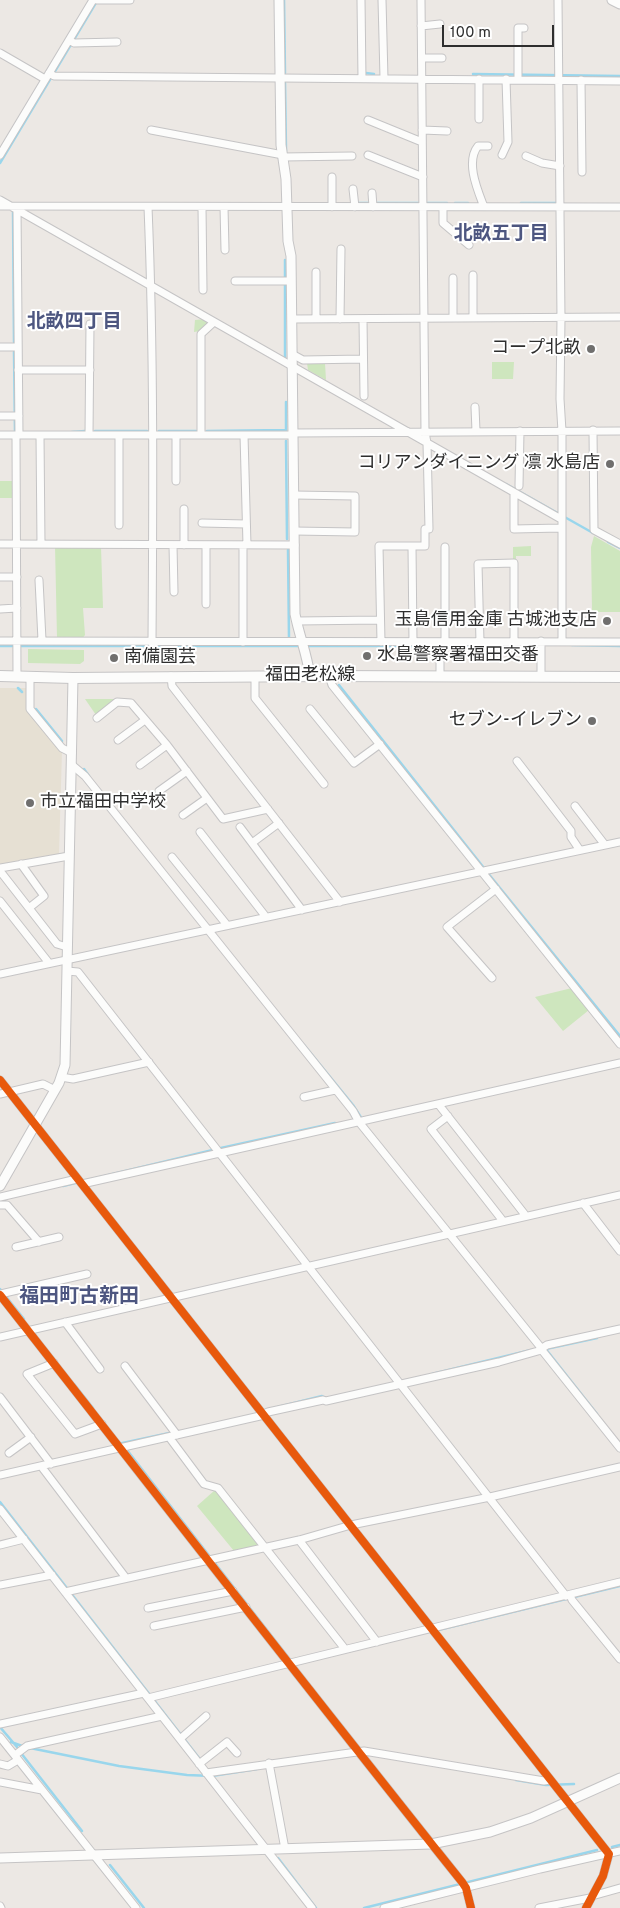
<!DOCTYPE html>
<html>
<head>
<meta charset="utf-8">
<style>
  body { margin:0 }
  #map { position:relative; width:620px; height:1908px; overflow:hidden; background:#ece8e4; font-family:Overpass,sans-serif }
  canvas { display:block }
  .scale { position:absolute; left:442px; top:25px; width:112px; height:22px; box-sizing:border-box; border:2px solid #2e2e2e; border-top:0; padding-left:6px; font-size:15px; line-height:18px; white-space:nowrap; color:#2e2e2e; -webkit-text-stroke:4px #fff; paint-order:stroke }
</style>
</head>
<body>
<div id="map">
<canvas width="620" height="1908"></canvas>
<div class="scale">100 m</div>
</div>
<script>
const g = document.querySelector('canvas').getContext('2d');
g.lineJoin = 'round';
function fillPath(path, color) {
  g.fillStyle = color;
  g.fill(path, 'evenodd');
}
function stroke(path, color, width, dash) {
  g.strokeStyle = color;
  g.lineWidth = width;
  g.lineCap = dash ? 'butt' : 'round';
  g.setLineDash(dash || []);
  g.stroke(path);
}
function write(font, color, halo, rows, align = 'center') {
  g.font = font + ' Overpass,"Noto Sans JP",sans-serif';
  g.lineWidth = 4;
  g.setLineDash([]);
  g.textBaseline = 'middle';
  g.strokeStyle = halo;
  g.fillStyle = color;
  for (const [text, x, y, turn = 0] of rows) {
    g.save();
    g.translate(x, y);
    g.rotate((+turn || 0) * Math.PI / 180);
    g.textAlign = isNaN(turn) ? turn : align;
    if (halo) g.strokeText(text, 0, 0);
    g.fillText(text, 0, 0);
    g.restore();
  }
}
const education = new Path2D(`
  M0 688H27V709L62 751 59 854 0 866Z`);
const green = new Path2D(`
  M205 319 210 323 200 331 194 332 195 320Z
  M492 362H514L513 379H492Z
  M307 363H325L326 380 308 370Z
  M0 481H13V498H0Z
  M594 536 620 551V612H592L591 547Z
  M55 546 101 547 103 608H83L85 635 82 639 57 638Z
  M531 546V556H516V559H513V547Z
  M28 649 84 650V661L80 664 28 663Z
  M85 699H116L96 715Z
  M572 988 589 1010 563 1031 535 997Z
  M215 1490 260 1546 234 1551 197 1506Z`);
const stream = new Path2D(`
  M284 0 285 73
  M366 73 374 74
  M473 74 620 76
  M285 83 286 151
  M0 163 97 1
  M355 203H419
  M427 203H447
  M455 203H468
  M521 203H557
  M13 209 14 342
  M284 358 285 359V260
  M95 431H147
  M159 431H196
  M207 431 286 430V402
  M14 432H15L14 352
  M72 432 85 431
  M286 441 287 539
  M506 484 593 533
  M608 542 620 548
  M288 550 289 639
  M572 645 620 646
  M0 646H12
  M20 646H300
  M309 646H434
  M443 646 522 645
  M339 685 484 868
  M18 688 22 692
  M36 709 62 741
  M84 769 89 776
  M487 872 620 1036
  M304 1045 353 1105 362 1119
  M63 1186 221 1148 335 1123
  M0 1289 24 1319
  M545 1348 597 1414
  M546 1349 597 1338
  M432 1374 531 1350
  M74 1384 93 1408
  M262 1411 322 1396 326 1398
  M118 1444 174 1432
  M127 1450 291 1661
  M0 1502 199 1758
  M434 1631 620 1586
  M0 1727 17 1747
  M11 1742 25 1747
  M30 1748 119 1766 187 1775 212 1776 257 1769
  M21 1753 82 1831
  M516 1780 546 1785 574 1784
  M612 1847 620 1845
  M278 1858 316 1908
  M110 1865 144 1908
  M364 1908 597 1850`);
const minor = new Path2D(`
  M97 0H130
  M361 0 362 78
  M382 0 384 78
  M558 0 561 318 560 399 562 431V641
  M421 26 440 24
  M69 40 74 43 117 42
  M0 53 45 79
  M422 58H442
  M49 73 54 76 620 81
  M518 79V28H524
  M581 80 582 172
  M479 119V79
  M368 120 422 142
  M151 130 283 155
  M422 130 447 131
  M0 155 93 0
  M368 155 423 177
  M502 155 508 142 506 79
  M526 156 542 163 560 166
  M283 157 352 156
  M332 177V207
  M353 189 355 207
  M372 193 373 207
  M0 200 561 519
  M0 206 620 207
  M148 207C154 352 153 497 152 643
  M202 207 203 290
  M224 207 225 250
  M443 207V223L469 245
  M484 207C478 191 465 162 478 146H488
  M17 209 19 435
  M316 272V319
  M473 275V318
  M235 281H291
  M453 318V278
  M292 319 620 317
  M340 319 341 249
  M363 319 364 396
  M0 347H18
  M292 354 303 360 363 359
  M18 370H90
  M475 407 476 431
  M0 416H19
  M593 430 594 530 620 544
  M293 433 620 431
  M0 435H293
  M16 435 17 676
  M40 435 41 544
  M89 435 90 324
  M176 435V481
  M201 435V334L214 322
  M244 435 247 545
  M519 486 520 431
  M514 493V529L561 528
  M294 495 355 496V532L294 531
  M184 509V545
  M202 523 246 524
  M119 525V435
  M0 544 295 545
  M173 545 174 592
  M412 546 413 642
  M445 547V642
  M0 577H17
  M39 580 42 640
  M206 604V545
  M0 609 17 608
  M297 621 380 620
  M0 641 620 642
  M243 642V545
  M381 642 379 546H425V529H429L427 443 425 432 421 0
  M440 642V676
  M480 642 478 564 514 563V642
  M30 676V709L62 748 72 753
  M171 676 172 686 340 902
  M255 676V698L324 784
  M329 676 332 685 620 1044
  M541 676V641
  M310 709 354 763 380 744
  M97 718 117 702 131 703 167 745 223 819 268 809
  M118 740 145 720
  M517 761 571 831V837L579 849
  M72 765 85 776 353 1111 359 1122 542 1349
  M140 765 167 745
  M159 791 187 771
  M575 806 605 845
  M183 815 207 798
  M240 827 302 910
  M200 832 266 917
  M252 843 279 823
  M172 857 227 925
  M21 864 44 896 29 908
  M0 868 69 856
  M0 871 57 944 67 947
  M0 901 49 963
  M67 971 78 972 566 1596
  M0 974 620 842
  M492 978 447 927 496 889
  M61 1077 73 1079 149 1062
  M0 1080 609 1854 603 1876 586 1908
  M0 1094 43 1084 55 1090
  M304 1097 335 1090
  M439 1105 526 1216
  M448 1116 431 1129 503 1221
  M82 1184 620 1063
  M0 1197 77 1179
  M583 1203 620 1251
  M0 1205H7L39 1242
  M16 1247 59 1237
  M0 1294 87 1274
  M0 1295C154 1491 306 1687 462 1882L466 1888 471 1908
  M65 1322 100 1369
  M0 1337 620 1195
  M541 1349 620 1448
  M54 1363 27 1374 75 1434 102 1424
  M125 1366 177 1435
  M0 1397 51 1464
  M169 1437 204 1484 218 1488 345 1649
  M9 1453 31 1437
  M41 1466 126 1578
  M0 1475 260 1416 268 1412 323 1400 326 1401 499 1362 538 1351 547 1345 620 1329
  M0 1509 312 1908
  M299 1540 377 1642
  M0 1545 24 1539
  M0 1585 52 1575
  M65 1592 299 1540 351 1525 490 1497 620 1467
  M570 1595 572 1600 620 1659
  M148 1608 233 1591
  M154 1626 246 1607
  M148 1698 620 1582
  M0 1724 144 1693
  M0 1737 136 1908
  M180 1739 206 1716
  M15 1755 27 1746 162 1716
  M269 1763 285 1849
  M0 1764 8 1766 18 1760
  M199 1764 227 1742 237 1753
  M206 1773 364 1751 544 1781 550 1780
  M0 1782 42 1790
  M592 1896 620 1888
  M0 1906 1 1908
  M384 1908 540 1869 620 1851
  M539 1908 590 1898`);
const tertiary = new Path2D(`
  M279 0 281 145 286 179 288 241 291 256 295 614C299 635 307 654 310 676
  M612 0 620 4
  M0 1186 59 1083 65 1065 73 678
  M0 1858 431 1844 490 1832 531 1818 620 1778`);
const secondary = new Path2D(`
  M0 676 73 678 322 676 620 677`);
const cycleway = new Path2D(`
  M0 1080 609 1854 603 1876 586 1908
  M0 1295C154 1491 306 1687 462 1882L466 1888 471 1908`);
const markers = [
  [591,349,5,"#706f6e"],
  [610,464,5,"#706f6e"],
  [607,621,5,"#706f6e"],
  [367,656,5,"#706f6e"],
  [114,658,5,"#706f6e"],
  [592,721,5,"#706f6e"],
  [30,803,5,"#706f6e"]
];
const poiNames = [
  ["コープ北畝",581,349],
  ["コリアンダイニング 凛 水島店",600,464],
  ["玉島信用金庫 古城池支店",597,621],
  ["水島警察署福田交番",377,656,"left"],
  ["南備園芸",124,658,"left"],
  ["セブン-イレブン",582,721],
  ["市立福田中学校",40,803,"left"]
];
const streetNames = [
  ["福田老松線",310,676]
];
const neighbourhoodNames = [
  ["北畝五丁目",501,235],
  ["北畝四丁目",74,323]
];
const quarterNames = [
  ["福田町古新田",79,1298]
];
fillPath(education, '#e6e0d3');
fillPath(green, '#cee6be');
stroke(stream, '#99d6ec', 2.5);
stroke(minor, '#c5c4c5', 9);
stroke(tertiary, '#c5c4c5', 11);
stroke(secondary, '#c5c4c5', 12);
stroke(minor, '#fcfcfb', 7);
stroke(tertiary, '#fcfcfb', 9);
stroke(secondary, '#fcfcfb', 10);
stroke(cycleway, '#e8590c', 8);
for (const [x, y, r, color] of markers) {
  const dot = new Path2D();
  dot.arc(x, y, r, 0, 2 * Math.PI);
  g.fillStyle = color;
  g.fill(dot);
  stroke(dot, '#fff', 2);
}
write('18px', '#2e2e2e', '#fff', poiNames, 'right');
write('18px', '#2e2e2e', '#fff', streetNames);
write('bold 19px', '#4d5680', '#fff', neighbourhoodNames);
write('bold 20px', '#4d5680', '#fff', quarterNames);
</script>
</body>
</html>
